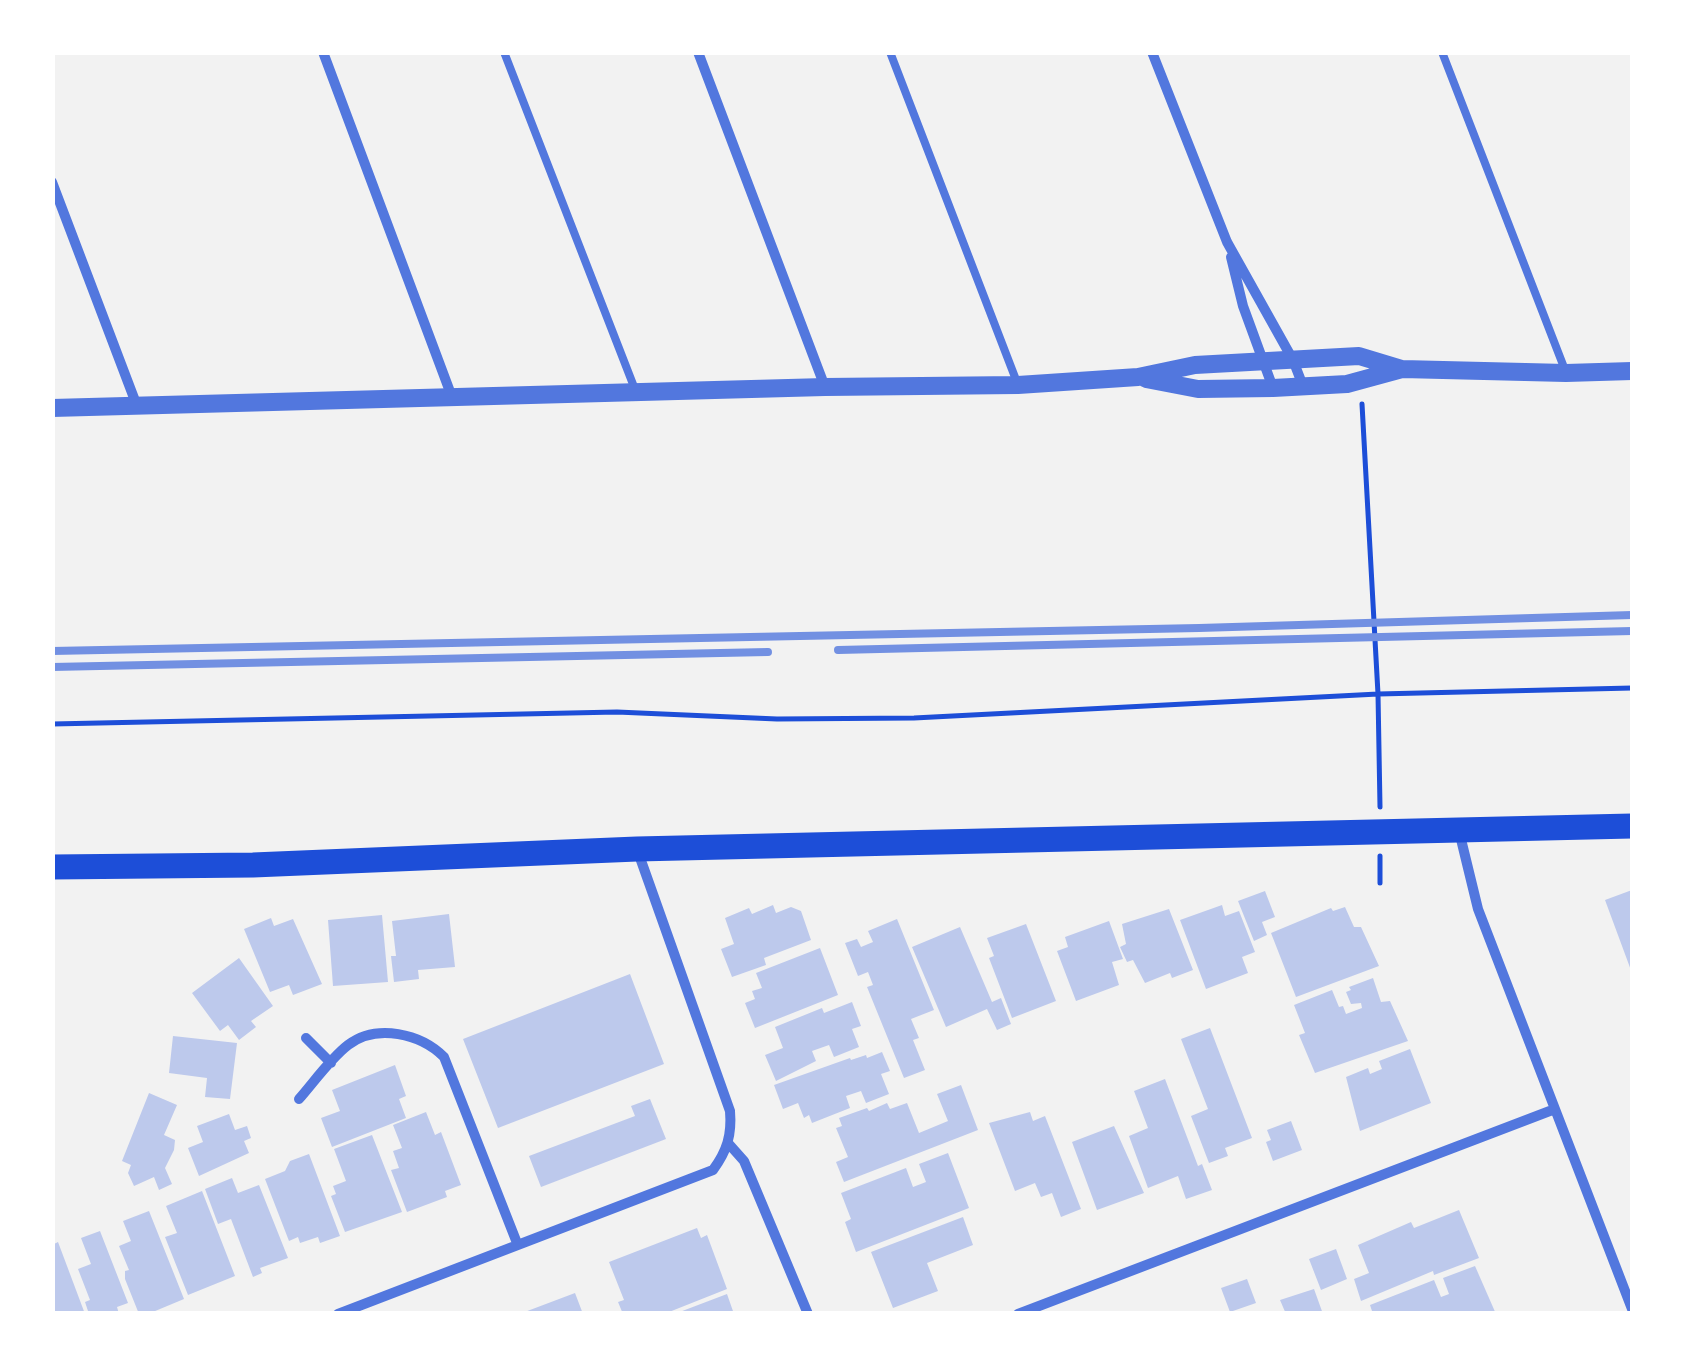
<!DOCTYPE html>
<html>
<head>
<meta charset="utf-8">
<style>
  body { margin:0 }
  #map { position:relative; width:1685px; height:1366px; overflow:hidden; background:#f2f2f2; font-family:"IBM Plex Sans",sans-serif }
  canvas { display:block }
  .frame { position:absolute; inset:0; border:55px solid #fff; pointer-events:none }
</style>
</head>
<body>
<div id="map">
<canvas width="1685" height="1366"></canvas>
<div class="frame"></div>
</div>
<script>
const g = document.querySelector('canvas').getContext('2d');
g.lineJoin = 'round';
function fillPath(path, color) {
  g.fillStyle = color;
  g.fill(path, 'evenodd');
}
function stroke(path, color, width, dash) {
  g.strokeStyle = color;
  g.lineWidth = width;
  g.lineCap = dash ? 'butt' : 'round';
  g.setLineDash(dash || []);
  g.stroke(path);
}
const building = new Path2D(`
  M1632 890V973L1605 900Z
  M1265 891 1275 917 1262 922 1267 935 1254 941 1238 901Z
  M773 905 776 913 791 907 801 911 811 940 764 958 766 965 732 977 721 949 734 944 725 918 749 908 752 914Z
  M1222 905 1225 916 1239 911 1255 952 1242 957 1248 973 1206 989 1180 920Z
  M1345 907 1354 927H1361L1379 966 1296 997 1271 933 1331 908 1333 911Z
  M1169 909 1193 970 1172 978 1170 973 1145 983 1133 960 1127 962 1120 947 1126 944 1122 924Z
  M449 914 455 967 418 970 419 979 394 982 391 956H396L392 921Z
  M382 915 388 982 333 986 328 920Z
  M271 918 274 926 293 919 322 984 293 995 289 985 270 992 244 929Z
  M897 919 934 1010 911 1019 919 1038 913 1040 925 1070 904 1078 867 987 873 985 868 972 858 976 845 943 857 939 861 947 873 942 868 931Z
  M1109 921 1123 959 1112 962 1119 985 1076 1001 1057 951 1068 947 1065 937Z
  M1026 924 1056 1001 1012 1018 989 958 994 956 987 938Z
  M960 927 992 1002 1001 998 1011 1024 997 1030 987 1009 946 1027 912 947Z
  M820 948 838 995 755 1028 745 1003 755 999 752 991 762 988 756 973Z
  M239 958 273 1006 251 1021 256 1027 239 1040 228 1025 220 1031 192 993Z
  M630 974 664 1064 498 1128 463 1039Z
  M1373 978 1381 1002 1390 1001 1408 1041 1315 1073 1299 1035 1305 1033 1294 1005 1332 990 1339 1007 1343 1006 1346 1014 1362 1008 1361 1003 1351 1004 1346 992 1351 990 1349 987Z
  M852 1002 861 1026 852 1029 859 1047 834 1057 829 1045 812 1051 816 1061 776 1081 765 1055 783 1048 775 1027 822 1008 824 1013Z
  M1210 1028 1252 1138 1225 1148 1228 1156 1209 1163 1191 1116 1208 1109 1181 1039Z
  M173 1036 237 1043 230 1099 205 1097 207 1078 169 1073Z
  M1410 1049 1431 1103 1360 1131 1346 1077 1368 1068 1370 1074 1382 1069 1379 1061Z
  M882 1052 890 1071 881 1074 889 1094 866 1103 861 1091 846 1096 850 1108 812 1123 809 1115 804 1118 798 1103 783 1109 774 1085 850 1058 851 1060 866 1055 867 1058Z
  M395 1065 406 1096 399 1099 406 1118 332 1147 321 1118 340 1111 332 1090Z
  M1165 1079 1198 1166 1202 1164 1212 1190 1186 1199 1178 1176 1148 1188 1129 1136 1148 1128 1134 1091Z
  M961 1085 978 1130 844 1182 836 1162 848 1157 836 1128 842 1126 839 1118 867 1108 869 1111 887 1103 890 1109 907 1103 919 1133 948 1121 937 1094Z
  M149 1093 177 1105 164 1135 175 1140 174 1150 165 1168 172 1184 159 1190 154 1177 134 1186 128 1173 131 1165 122 1161Z
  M650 1099 666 1139 541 1187 529 1156 635 1116 631 1106Z
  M426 1112 435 1135 441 1132 461 1185 445 1191 447 1197 407 1212 391 1170 399 1168 393 1151 402 1148 393 1125Z
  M1030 1112 1033 1121 1045 1116 1081 1209 1061 1217 1052 1193 1041 1197 1035 1183 1015 1191 989 1123Z
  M229 1114 235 1130 247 1126 251 1138 244 1141 249 1153 199 1176 188 1148 203 1142 197 1126Z
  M1291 1121 1302 1150 1273 1161 1266 1142 1271 1140 1267 1130Z
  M1114 1126 1144 1193 1097 1210 1072 1142Z
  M372 1135 402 1212 345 1232 331 1196 336 1194 333 1186 346 1181 334 1149Z
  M948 1153 969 1208 856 1252 845 1222 851 1219 841 1193 906 1168 913 1187 926 1182 919 1164Z
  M309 1154 340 1236 320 1243 318 1237 300 1243 298 1237 289 1241 265 1179 285 1171 290 1161Z
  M232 1178 238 1193 259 1185 288 1258 260 1268 262 1273 253 1277 231 1219 218 1224 205 1189Z
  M202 1191 235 1276 188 1295 165 1237 177 1233 166 1206Z
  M1459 1210 1479 1258 1434 1275 1433 1271 1361 1301 1354 1279 1369 1273 1358 1245 1411 1222 1414 1228Z
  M149 1211 184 1299 148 1314H139L125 1279V1271L129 1270 119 1246 131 1241 123 1221Z
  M963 1217 973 1245 927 1263 938 1291 893 1308 871 1252Z
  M697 1228 701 1238 707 1235 727 1289 664 1314H623L618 1302 624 1300 609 1262Z
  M100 1231 128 1303 117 1307 119 1314H89L85 1302 90 1300 78 1269 91 1264 81 1238Z
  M58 1242 85 1314H52V1245Z
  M1336 1249 1347 1279 1321 1290 1309 1259Z
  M1475 1266 1496 1314H1373L1370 1305 1434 1280 1441 1297 1449 1294 1443 1278Z
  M1247 1279 1256 1303 1230 1312 1221 1288Z
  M1314 1289 1323 1314H1286L1280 1300Z
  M575 1293 583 1314H522V1313Z
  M727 1294 734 1314H677V1313Z`);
const path = new Path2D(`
  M1362 404 1378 694 1380 807
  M52 724 617 712 777 719 914 718 1378 694 1632 688
  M1380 856V883`);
const service = new Path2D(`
  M504 52 636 392
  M890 52 1018 385
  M1442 52 1565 370`);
const minor = new Path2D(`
  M323 52 452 397
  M698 52 825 387
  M1152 52 1227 242 1293 360 1303 386
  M52 182 137 406
  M1231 257 1243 306 1273 388
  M1459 831 1478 909 1632 1309
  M306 1038 331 1063
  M299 1099C314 1082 330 1059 348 1045 377 1023 421 1034 444 1057L517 1243
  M728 1143 744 1161 808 1314
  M338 1314 713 1170C727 1151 732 1135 730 1111L638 852
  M1018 1314 1555 1109`);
const tertiary = new Path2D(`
  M1146 379 1198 389 1273 388 1347 384 1402 369
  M52 408 825 387 1018 385 1138 377 1195 365 1359 356 1402 369 1566 373 1632 371`);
const primary = new Path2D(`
  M52 867 253 865 637 849 1632 826`);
const rail = new Path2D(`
  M838 650 1632 631
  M52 651 1199 628 1632 615
  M52 667 768 652`);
fillPath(building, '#bdc9ec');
stroke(path, '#1d4ed8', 5);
stroke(service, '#5277de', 8);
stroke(minor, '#5277de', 10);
stroke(tertiary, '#5277de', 18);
stroke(primary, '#1d4ed8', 25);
stroke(rail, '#7290e2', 8);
</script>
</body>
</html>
